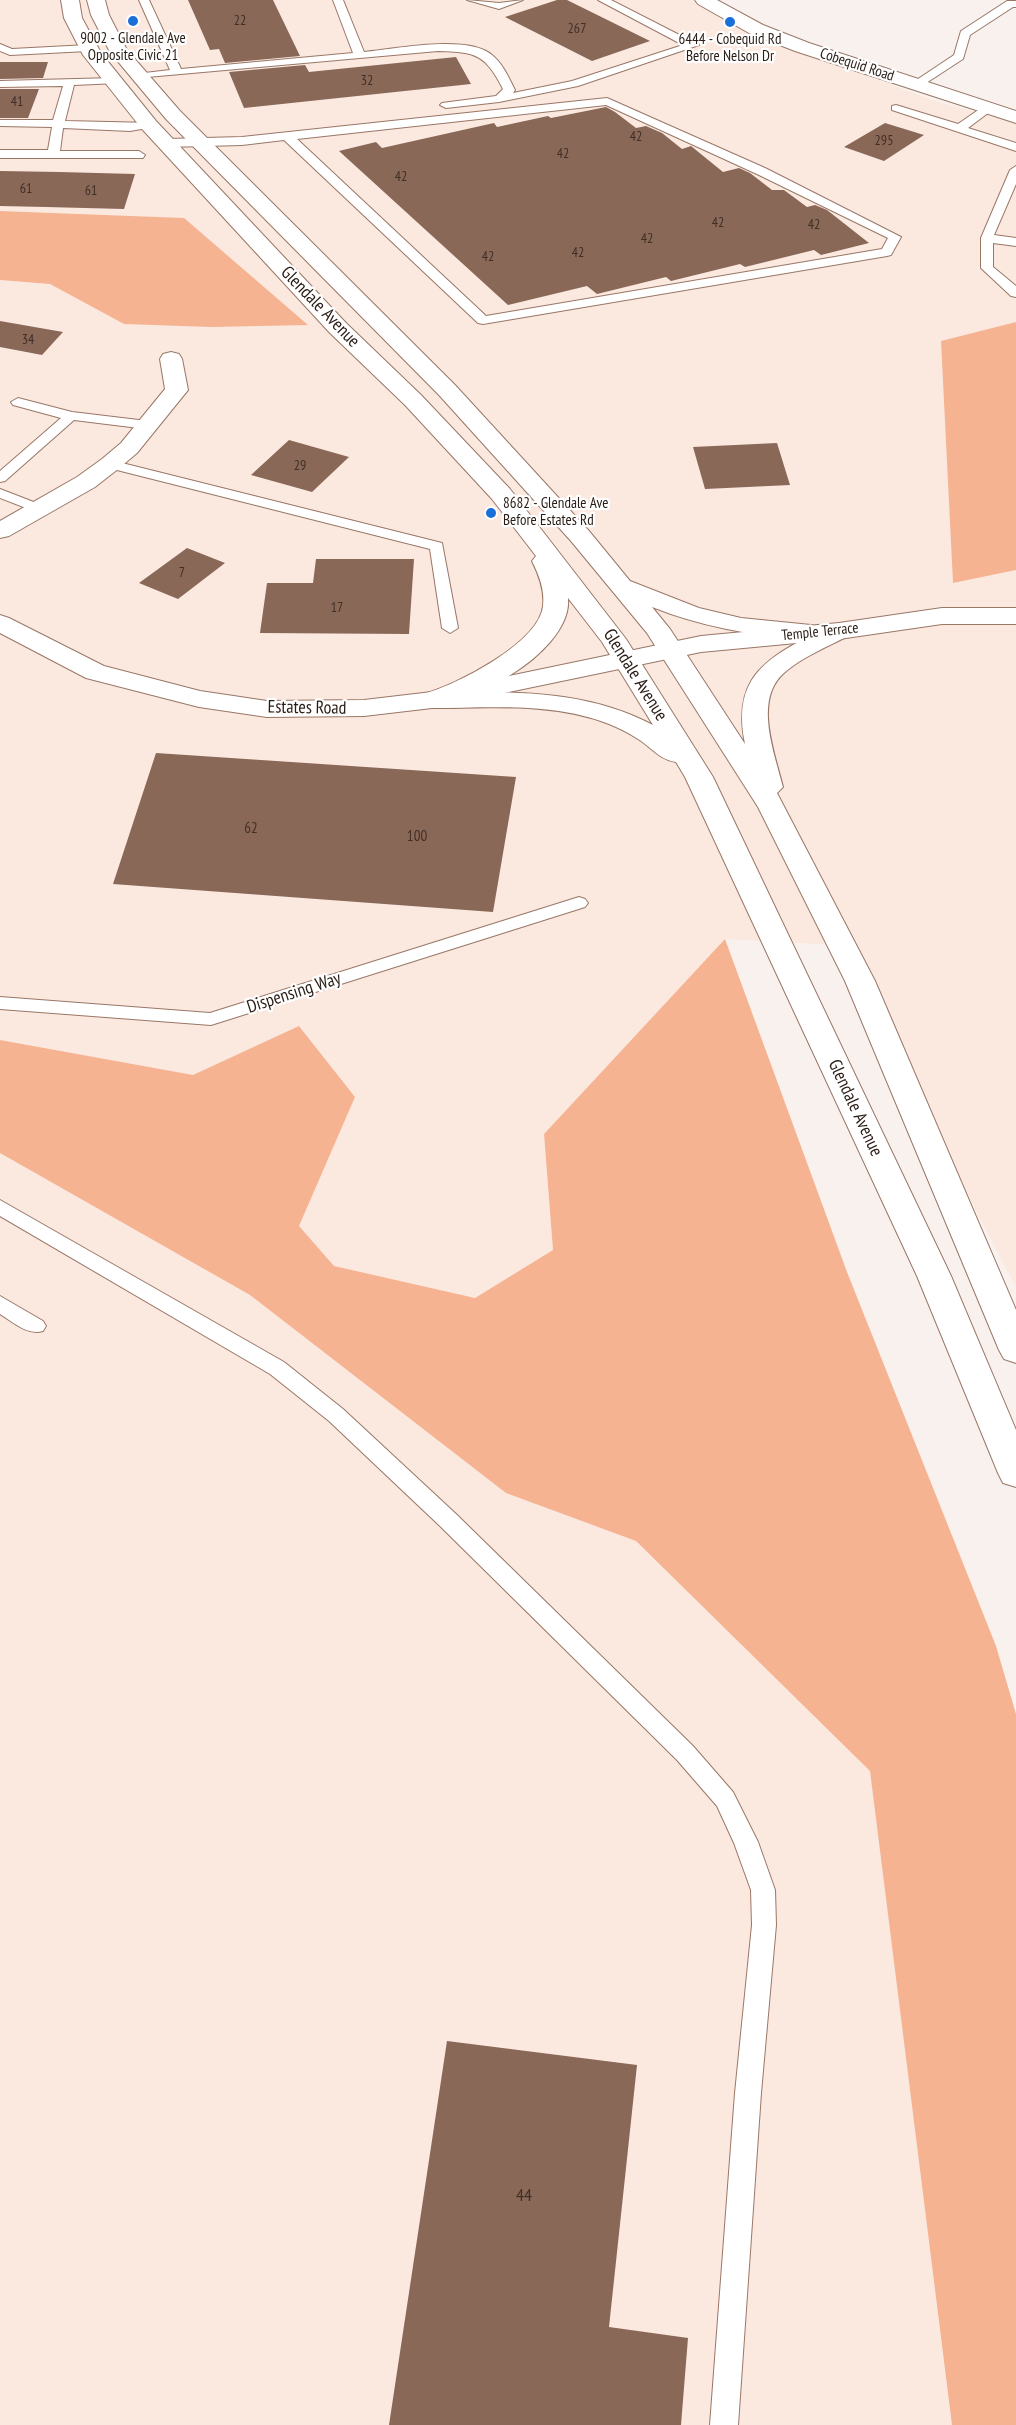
<!DOCTYPE html>
<html>
<head>
<meta charset="utf-8">
<style>
  body { margin:0 }
  canvas { display:block; background:#f9f1ee }
</style>
</head>
<body>
<canvas width="1016" height="2425"></canvas>
<script>
const g = document.querySelector('canvas').getContext('2d');
g.lineJoin = 'round';
function fillPath(path, color) {
  g.fillStyle = color;
  g.fill(path, 'evenodd');
}
function stroke(path, color, width, dash) {
  g.strokeStyle = color;
  g.lineWidth = width;
  g.lineCap = dash ? 'butt' : 'round';
  g.setLineDash(dash || []);
  g.stroke(path);
}
function write(font, color, halo, rows, align = 'center') {
  g.font = font + ' "PT Sans Narrow",sans-serif';
  g.lineWidth = 4.5;
  g.setLineDash([]);
  g.textBaseline = 'middle';
  g.strokeStyle = halo;
  g.fillStyle = color;
  for (const [text, x, y, turn = 0] of rows) {
    g.save();
    g.translate(x, y);
    g.rotate((+turn || 0) * Math.PI / 180);
    g.textAlign = isNaN(turn) ? turn : align;
    if (halo) g.strokeText(text, 0, 0);
    g.fillText(text, 0, 0);
    g.restore();
  }
}
const built = new Path2D(`
  M0 0H695L766 39 935 101 1016 123V322L942 341 953 583 1016 570V1287L837 945 725 939 544 1134 553 1250 475 1298 334 1266 299 1226 355 1097 300 1026 193 1075 0 1040V280L50 284 124 324 184 218 0 211Z
  M0 1153 250 1295 506 1493 636 1541 870 1771 952 2425H0Z`);
const green = new Path2D(`
  M0 211 184 218 308 325 211 327 124 324 50 284 0 280Z
  M1016 322V570L953 583 941 341Z
  M725 939 847 1272 996 1646 1016 1714V2425H952L870 1771 636 1541 506 1493 250 1295 0 1153V1040L193 1075 299 1026 355 1097 299 1226 334 1266 475 1298 553 1250 544 1134Z`);
const building = new Path2D(`
  M188 0H273L300 56 225 63 219 49 210 50Z
  M557 0H567L650 41 592 61 505 17Z
  M456 57 471 84 244 108 229 72 305 65 309 72Z
  M0 62H48L43 78 0 79Z
  M0 89H39L28 118H0Z
  M606 107 615 112 636 128 646 126 662 133 682 149 691 146 723 172 739 168 750 173 772 190H784L807 207 815 205 827 210 869 243 821 255 814 250 745 267 740 264 671 281 666 277 597 294 587 286 508 305 339 151 376 142 382 148 494 123 497 127 548 116 551 118Z
  M885 123 924 135 884 161 844 147Z
  M0 171 59 172 135 174 124 209 46 207 0 206Z
  M0 321 63 332 42 355 0 347Z
  M289 440 349 457 312 492 251 475Z
  M777 443 790 485 705 489 693 447Z
  M187 548 225 563 178 599 139 583Z
  M316 559H414L409 634 260 633 267 583H313Z
  M156 753 516 777 493 912 113 884Z
  M447 2041 637 2065 609 2327 688 2338 681 2425H389Z`);
const lane = new Path2D(`
  M139 0H149L181 69 353 53 333 0H343L364 52C395 49 468 34 492 55 503 64 509 78 515 90L513 93 572 81 683 45 598 0H611L699 45 578 86 499 102 446 108 440 105 442 103 496 96 503 89C485 54 476 52 438 51L136 78V74L170 70Z
  M467 0 499 3 523 0 499 9Z
  M1007 1H1016V7H1013L970 35 963 59 920 87H912V83L954 55 961 31Z
  M0 44 12 49 88 45 94 48 88 51 10 55 0 51Z
  M114 78 120 81 118 83 74 85 65 121 153 123V127L130 131 63 128 60 151H139L145 155 143 158H0V150H48L52 127 0 126V120H53L63 86 0 87V81Z
  M607 98 765 168 901 237 891 255 887 256 483 324 478 323 284 140 242 145 167 147 161 143 167 139 242 137ZM606 105 757 174 888 238 882 249 486 316 297 139Z
  M896 105 958 124 984 106H992V110L968 128 1016 143V151L892 110V106Z
  M1016 166V184L994 235 1016 238V246L993 243V267L1016 286V297L1011 296 981 268V238L1010 170Z
  M18 398 72 412 147 421 154 425 147 429 74 420 5 481 0 482V471L61 418 13 405 11 402Z
  M110 460 442 543 458 628 450 633 442 628 430 549 105 467 103 464Z
  M0 489 44 506 46 509 39 513 0 498Z
  M579 897 585 899 588 903 585 907 211 1025 0 1009V997L210 1013Z
  M0 1200 284 1362 343 1409 456 1514 693 1746 733 1792 758 1842 775 1890 776 1925 761 2093 738 2425H710L735 2093 752 1925 751 1890 734 1843 717 1806 677 1760 440 1526 329 1421 270 1374 0 1216Z
  M0 1296 43 1321 46 1326 43 1331C28 1336 13 1322 0 1314Z`);
const street = new Path2D(`
  M171 352 179 354 182 359 188 390 137 453 118 469 95 487 9 536 0 538V521L77 477 102 459 121 443 165 389 160 359 163 354Z
  M942 608H1016V624H942L839 639 701 652 432 708 364 716 267 717 199 707 86 678 0 633V615L9 618 104 666 200 691 267 701 364 700 432 692 701 636 839 623Z`);
const secondary = new Path2D(`
  M61 0H79L82 18 101 53 156 121 346 323 421 395 510 489 626 639 713 777 951 1276 1016 1430V1487L1003 1483 998 1473 917 1276 685 777 676 762C660 760 651 747 638 739 629 733 619 728 609 724 554 702 490 708 432 708L423 706 419 700 423 694C455 686 539 643 543 606 545 590 539 575 532 561L536 556 492 499 405 405 330 333 142 129 83 55 64 18ZM568 598 602 642 653 725C596 695 536 692 473 692 486 686 500 682 512 674 536 659 571 629 568 598Z
  M87 0H105L109 15 127 50 180 111 455 385 589 531 630 581 699 608 741 618 811 625 822 630 839 623 848 626 852 631 848 636C827 647 802 657 784 673 753 700 775 754 783 787L777 793 875 981 1016 1310V1363L1004 1359 999 1350 845 981 758 807 647 633 571 541 439 395 166 119 110 52 91 15ZM652 607C703 627 747 634 802 640 754 665 734 689 745 744L670 629Z
  M695 0H717L763 25 809 43 1016 111V123L795 51 749 33 698 4Z`);
const markers = [
  [133,21,6,"#1b6fd9"],
  [730,22,6,"#1b6fd9"],
  [491,513,6,"#1b6fd9"]
];
const farNumbernames = [
  ["22",240,21],
  ["267",577,29],
  ["32",367,81],
  ["41",17,102],
  ["42",636,137],
  ["295",884,141],
  ["42",563,154],
  ["42",401,177],
  ["61",26,189],
  ["61",91,191],
  ["42",718,223],
  ["42",814,225],
  ["42",647,239],
  ["42",578,253],
  ["42",488,257],
  ["34",28,340],
  ["29",300,466],
  ["7",182,573],
  ["17",337,608]
];
const farPoinames = [
  ["9002 - Glendale Ave",133,39],
  ["Opposite Civic 21",133,56],
  ["6444 - Cobequid Rd",730,40],
  ["Before Nelson Dr",730,57],
  ["8682 - Glendale Ave",503,504,"left"],
  ["Before Estates Rd",503,521,"left"]
];
const farStreetnames = [
  ["Cobequid Road",857,65,18],
  ["Temple Terrace",820,632,-6]
];
const numberNames = [
  ["62",251,829],
  ["100",417,837]
];
const streetNames = [
  ["Glendale Avenue",320,307,46],
  ["Glendale Avenue",635,675,58],
  ["Estates Road",307,708,1],
  ["Dispensing Way",294,993,-18],
  ["Glendale Avenue",855,1108,65]
];
const nearNumbernames = [
  ["44",524,2196]
];
fillPath(built, '#fbe8df');
fillPath(green, '#f6b392');
fillPath(building, '#896858');
stroke(lane, '#976', 2);
stroke(street, '#976', 2);
stroke(secondary, '#976', 2);
fillPath(lane, '#fff');
fillPath(street, '#fff');
fillPath(secondary, '#fff');
for (const [x, y, r, color] of markers) {
  const dot = new Path2D();
  dot.arc(x, y, r, 0, 2 * Math.PI);
  g.fillStyle = color;
  g.fill(dot);
  stroke(dot, '#fff', 2);
}
write('14px', '#412f26', null, farNumbernames);
write('15px', '#291c15', '#fff', farPoinames);
write('15px', '#291c15', '#fff', farStreetnames);
write('15px', '#412f26', null, numberNames);
write('18px', '#291c15', '#fff', streetNames);
write('18px', '#412f26', null, nearNumbernames);
</script>
</body>
</html>
